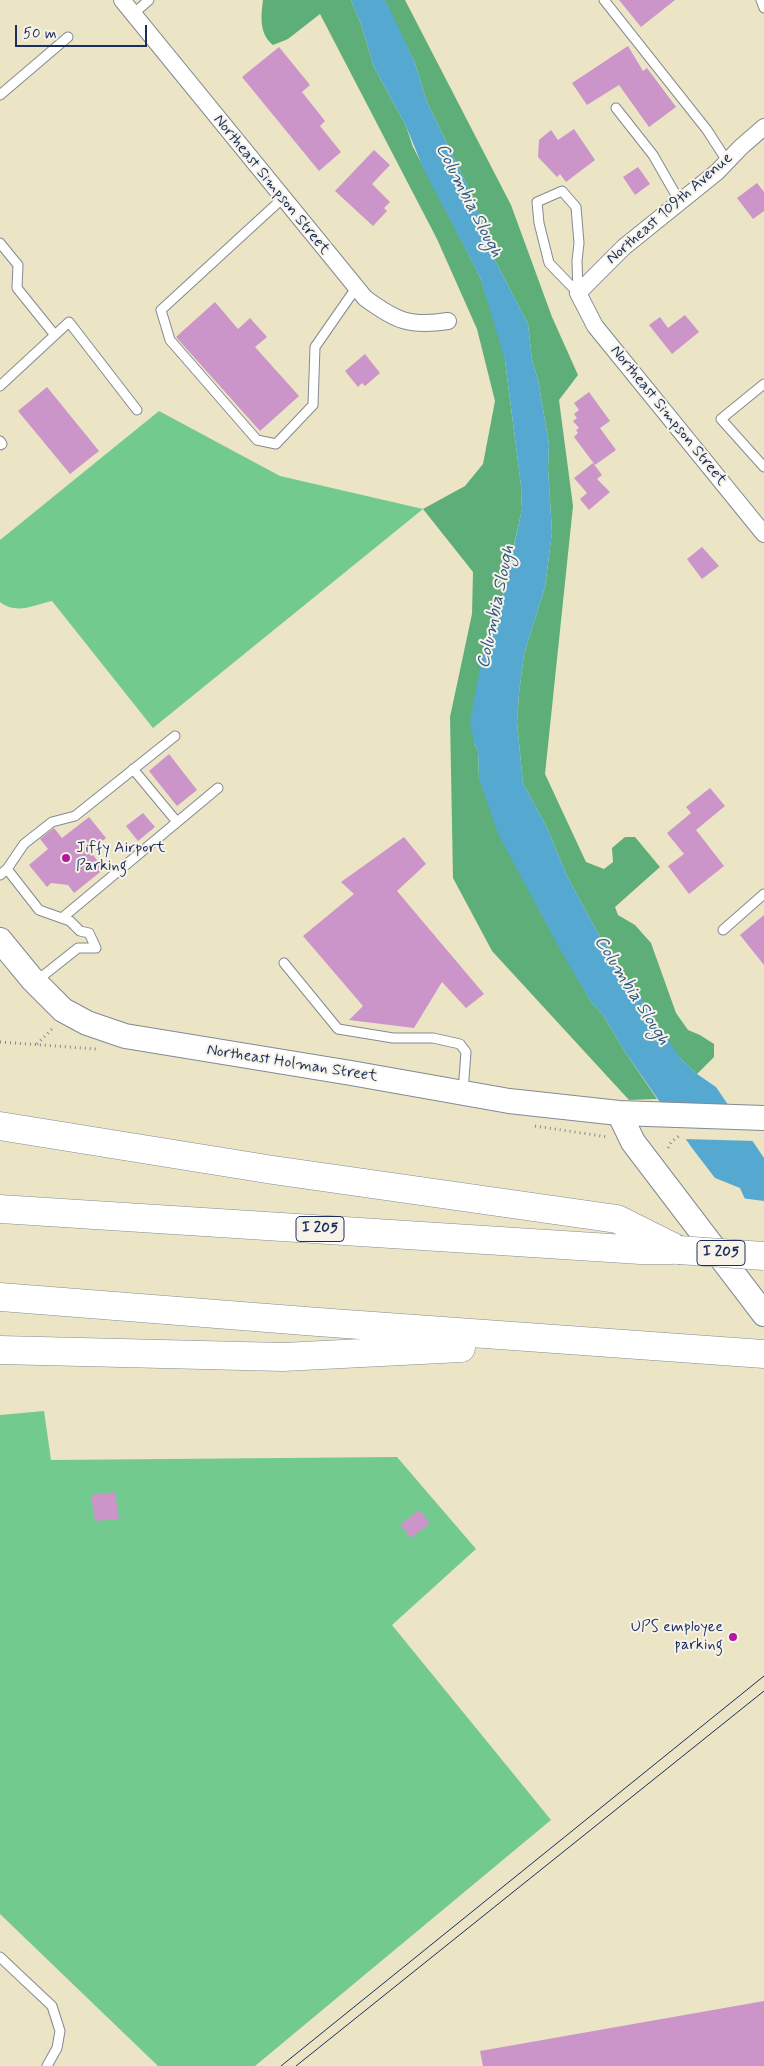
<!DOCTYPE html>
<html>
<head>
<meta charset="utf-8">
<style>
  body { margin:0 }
  #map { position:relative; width:764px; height:2066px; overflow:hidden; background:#ebe4c5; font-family:Mynerve,sans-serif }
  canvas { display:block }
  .scale { position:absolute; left:15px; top:25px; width:132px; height:22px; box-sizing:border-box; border:2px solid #1b2f5e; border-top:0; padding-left:6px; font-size:15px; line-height:18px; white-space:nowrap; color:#1b2f5e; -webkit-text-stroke:4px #f7f3e8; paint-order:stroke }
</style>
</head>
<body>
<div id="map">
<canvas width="764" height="2066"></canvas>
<div class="scale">50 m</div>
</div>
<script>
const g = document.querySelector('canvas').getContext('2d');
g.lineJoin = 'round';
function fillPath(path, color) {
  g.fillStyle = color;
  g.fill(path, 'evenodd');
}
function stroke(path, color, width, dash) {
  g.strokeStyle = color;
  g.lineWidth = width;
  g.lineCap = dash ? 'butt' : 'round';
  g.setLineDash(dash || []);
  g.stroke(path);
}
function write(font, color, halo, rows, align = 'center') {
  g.font = font + ' Mynerve,sans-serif';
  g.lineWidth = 4;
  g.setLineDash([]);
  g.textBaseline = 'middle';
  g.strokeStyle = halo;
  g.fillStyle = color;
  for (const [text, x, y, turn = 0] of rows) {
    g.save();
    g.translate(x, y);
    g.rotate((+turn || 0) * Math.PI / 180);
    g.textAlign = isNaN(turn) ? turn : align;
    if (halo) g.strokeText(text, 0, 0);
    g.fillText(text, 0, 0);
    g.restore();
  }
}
const green = new Path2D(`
  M159 411 280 476 423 509 153 728 52 601C33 605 17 615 0 602V540Z
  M44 1411 51 1460 397 1457 476 1549 392 1625 551 1820 255 2066H158L0 1914V1415Z`);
const forest = new Path2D(`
  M263 0H351L361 24 374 67 406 126 413 147 480 277 502 344 505 360 521 486 522 509 510 563 504 592 482 658 474 743 478 751 479 778 538 908 591 1002 603 1015 625 1052 657 1099 629 1100 492 951 453 878 450 717 472 614 473 572 423 509 465 486 483 464 495 401 477 329 437 239 320 14 288 39 273 45C259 34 261 16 263 0Z
  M384 0H405L511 205 552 317 578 375 559 400 573 506 545 774 586 862 604 869 613 862 612 848 625 837H635L660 867 615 907 618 915 635 925 651 943 676 1013 688 1030 700 1035 714 1044V1057L697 1074 681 1059 665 1038 599 935 568 878 547 828 523 783 517 723 519 693 524 654 545 587 552 532 548 468 549 444 538 380 532 360 528 324 496 262 467 185 427 102 415 63Z`);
const water = new Path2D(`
  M351 0H384L387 3 415 63 427 102 467 185 486 231 496 262 528 324 532 360 538 380 549 444 548 468 552 532 545 587 524 654 519 693 517 723 523 783 547 828 568 878 599 935 681 1059 697 1074 716 1087 764 1158V1242L740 1188 715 1178 692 1148 625 1052 603 1015 591 1002 562 953 498 834 479 778 478 751 474 743 470 721 482 658 504 592 522 509 521 486 505 360 480 277 424 170 406 126 374 67 361 24Z`);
const pier = new Path2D(`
  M657 1104 732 1106 756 1141 683 1139Z
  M741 1198 764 1201V1245L762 1243Z`);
const building = new Path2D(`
  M619 0H675L641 27Z
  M628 46 643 71 647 68 676 107 649 127 619 85 587 105 572 83Z
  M279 47 310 85 302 92 325 121 320 126 341 152 319 171 242 77Z
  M574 129 595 160 566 182 560 174 557 177 538 157 539 140 551 130 558 140Z
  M374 150 390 165 372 184 390 202 384 208 387 211 373 226 335 191Z
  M638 167 650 184 635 195 623 177Z
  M757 183 764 192V211L753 219 737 198Z
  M215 302 238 329 250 318 267 337 255 347 299 396 260 431 176 337Z
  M685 315 699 332 672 354 649 325 660 317 668 328Z
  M365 354 380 373 365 386 362 383 358 387 345 371Z
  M47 387 99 451 70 474 18 411Z
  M589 392 610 421 600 428 616 450 595 465 574 437 578 433 576 430 579 428 573 421 577 418 574 414 579 410 574 403Z
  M593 463 602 475 597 479 610 492 589 510 580 499 587 493 574 478Z
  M702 547 719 566 702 579 687 559Z
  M169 754 197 790 177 806 149 771Z
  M710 788 725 806 696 830 724 866 689 894 668 866 684 854 667 833 691 813 686 807Z
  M143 813 155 827 138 841 126 826Z
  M89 817 106 838 90 851 104 869 74 893 68 885 51 883 47 887 29 865 48 849 40 839 54 828 62 838Z
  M404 837 426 864 397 891 484 994 466 1008 442 982 414 1028 349 1020 363 1006 303 936 354 894 341 882Z
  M764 915V965L740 935Z
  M115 1492 119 1519 95 1521 91 1495Z
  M419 1510 430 1523 411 1538 400 1525Z
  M764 2001V2066H483L480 2051Z`);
const path = new Path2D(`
  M0 1042 96 1049
  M37 1044 54 1027
  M535 1126 608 1137
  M668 1148 671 1142 679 1136`);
const lane = new Path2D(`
  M604 0 707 130 727 161
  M761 0 764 8
  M133 14 149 0
  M0 95 68 37
  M616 108 653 155 680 202
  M562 191 576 207 579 243 577 261 578 293 549 263 539 223 537 202Z
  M283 198 161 310 170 340 257 440 276 444 313 405 315 347 356 288
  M0 243 18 265 17 288 54 334
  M764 384 721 419 764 467
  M0 386 69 322 137 410
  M0 441 2 444 0 445
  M133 769 177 822
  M7 869 24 844 52 822 75 816 175 736
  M0 875 7 869 39 910 70 921 80 931 89 933 96 948
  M62 918 218 788
  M723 930 764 894
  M284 963 338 1029 393 1038H433L460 1044 466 1052 463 1092
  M35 982 78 948H96
  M0 1957 52 2006 60 2031 57 2048 47 2066`);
const street = new Path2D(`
  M122 0 365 298C396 321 410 327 448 321
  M764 127 741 147 717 172 624 247 578 293 595 326 764 534`);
const secondary = new Path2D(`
  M0 940 32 979 63 1010 87 1023 125 1036 351 1073 509 1101 619 1113 764 1118
  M619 1113 633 1142 764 1314`);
const highway = new Path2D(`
  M0 1126 273 1170 617 1219 679 1250
  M0 1209 641 1250H672
  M0 1297 318 1322 764 1354
  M0 1350 283 1357 461 1348`);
const tram = new Path2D(`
  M281 2066 764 1676
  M296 2066 764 1691`);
const highwayBridge = new Path2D(`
  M679 1250 764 1256`);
const markers = [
  [66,858,5,"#b5179e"],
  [733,1637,5,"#b5179e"]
];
const shields = [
  [320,1229,48],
  [721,1253,48]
];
const shieldNames = [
  ["I 205",320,1229],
  ["I 205",721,1253]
];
const streetNames = [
  ["Northeast Simpson Street",271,185,51],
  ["Northeast 109th Avenue",670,209,-41],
  ["Northeast Simpson Street",668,416,51],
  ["Northeast Holman Street",292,1064,9]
];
const poiNames = [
  ["Jiffy Airport",76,849],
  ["Parking",76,867],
  ["UPS employee",723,1628,"right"],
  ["parking",723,1646,"right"]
];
const waterNames = [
  ["Columbia Slough",468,201,63],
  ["Columbia Slough",497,607,-78],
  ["Columbia Slough",631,991,58]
];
fillPath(green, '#73ca8f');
fillPath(forest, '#5eae7a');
fillPath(water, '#55a8d0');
fillPath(pier, '#ebe4c5');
fillPath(building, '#cb95c9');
stroke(lane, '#838a92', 11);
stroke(street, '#838a92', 18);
stroke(secondary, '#838a92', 26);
stroke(highway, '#838a92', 29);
stroke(path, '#838a92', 3, [1, 4]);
stroke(lane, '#fff', 9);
stroke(street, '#fff', 16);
stroke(secondary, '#fff', 24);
stroke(highway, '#fff', 28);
stroke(tram, '#1b2f5e', 1);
stroke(highwayBridge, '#838a92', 29, []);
stroke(highwayBridge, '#fff', 28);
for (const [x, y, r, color] of markers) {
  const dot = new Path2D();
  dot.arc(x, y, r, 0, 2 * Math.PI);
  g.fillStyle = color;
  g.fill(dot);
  stroke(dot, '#f7f3e8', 2);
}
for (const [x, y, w] of shields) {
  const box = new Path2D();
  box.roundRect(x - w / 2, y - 12.5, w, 25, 4);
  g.fillStyle = '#f7f3e8';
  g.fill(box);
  stroke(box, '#1b2f5e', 1);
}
write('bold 15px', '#1b2f5e', null, shieldNames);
write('16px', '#1b2f5e', '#f7f3e8', streetNames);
write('16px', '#1b2f5e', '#f7f3e8', poiNames, 'left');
write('italic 18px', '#2f5986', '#f7f3e8', waterNames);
</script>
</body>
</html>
